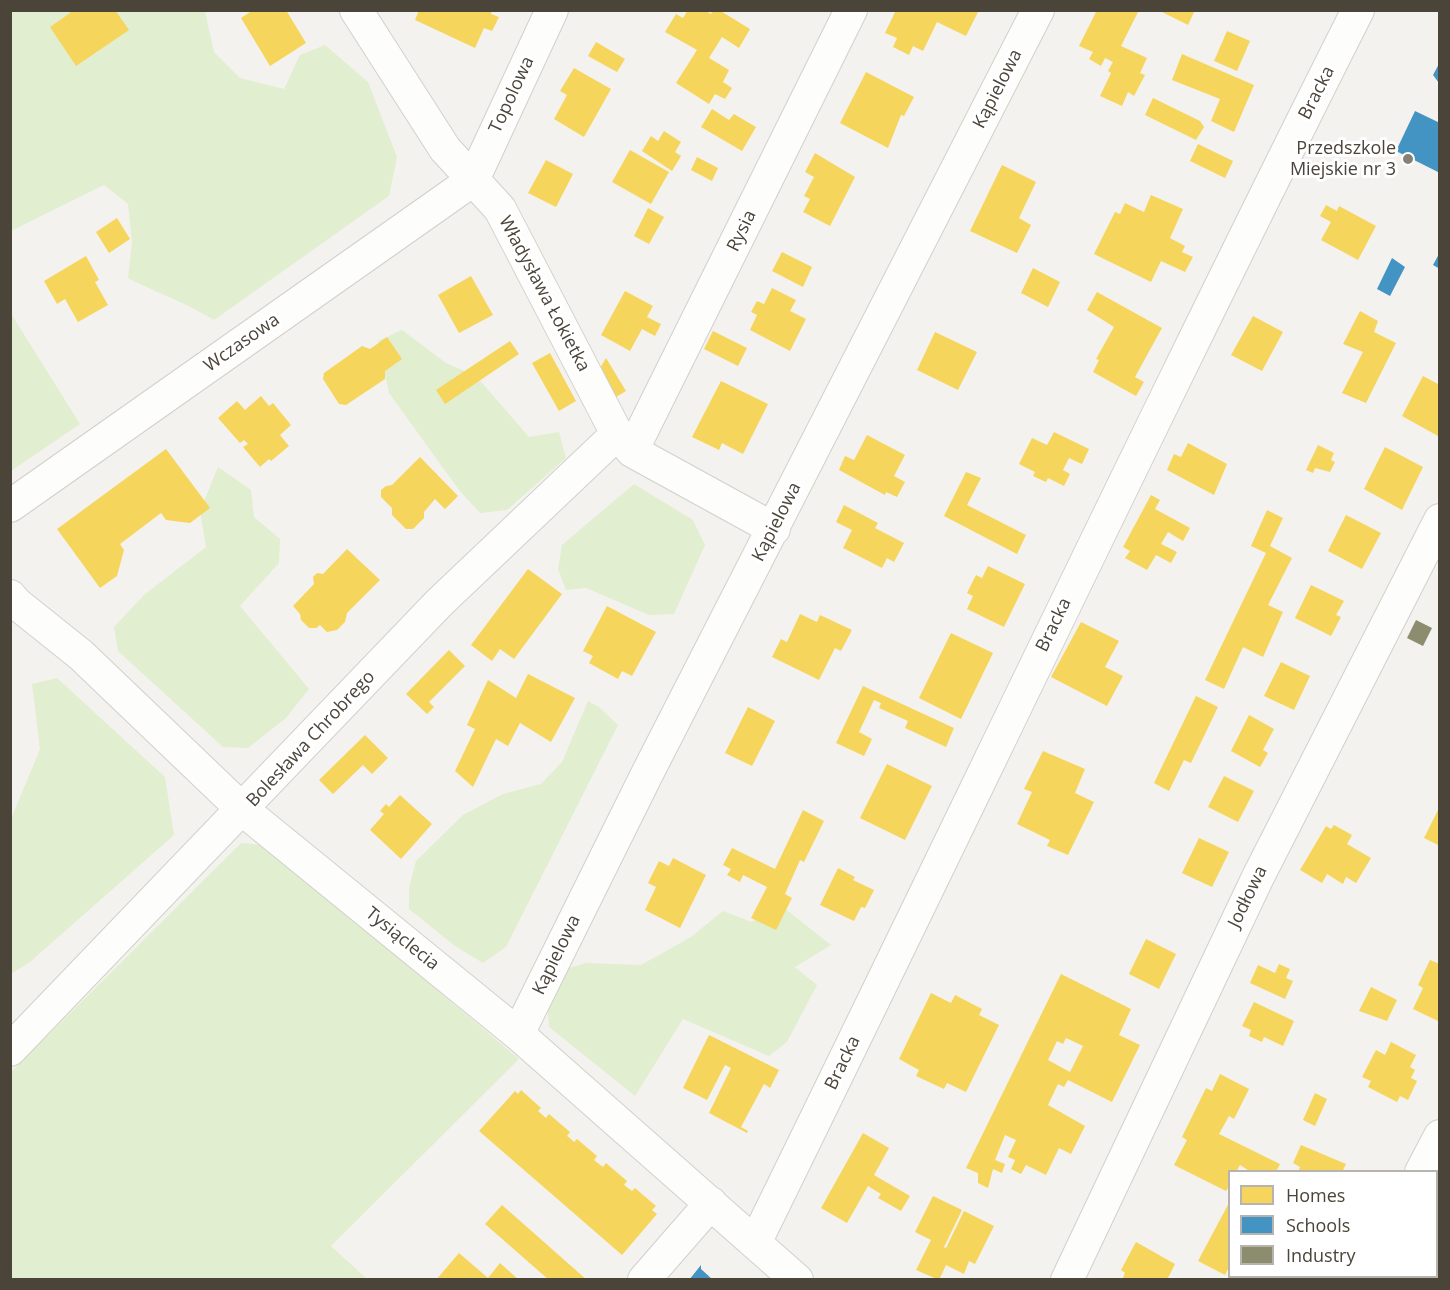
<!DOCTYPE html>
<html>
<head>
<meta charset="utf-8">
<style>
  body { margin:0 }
  #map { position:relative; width:1450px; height:1290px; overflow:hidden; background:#f4f2ee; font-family:"Open Sans",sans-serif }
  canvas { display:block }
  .frame { position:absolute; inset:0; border:12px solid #4b4439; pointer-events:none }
  .legend { position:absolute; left:1228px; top:1170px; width:210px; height:108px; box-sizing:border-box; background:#fff; border:2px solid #b7b4b0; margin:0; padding:8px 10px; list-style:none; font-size:18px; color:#4b4439 }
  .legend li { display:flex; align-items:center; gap:12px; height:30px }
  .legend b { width:30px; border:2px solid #b7b4b0 }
</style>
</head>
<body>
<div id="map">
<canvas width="1450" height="1290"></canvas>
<div class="frame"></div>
<ul class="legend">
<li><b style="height:16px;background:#f6d55c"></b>Homes</li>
<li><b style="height:16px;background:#4393c3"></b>Schools</li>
<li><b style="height:16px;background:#8c8c6e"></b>Industry</li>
</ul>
</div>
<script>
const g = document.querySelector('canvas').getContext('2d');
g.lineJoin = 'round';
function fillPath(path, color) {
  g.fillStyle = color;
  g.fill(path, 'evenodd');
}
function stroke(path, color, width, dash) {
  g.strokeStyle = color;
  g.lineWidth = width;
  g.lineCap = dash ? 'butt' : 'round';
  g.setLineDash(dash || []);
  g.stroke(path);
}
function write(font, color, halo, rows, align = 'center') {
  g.font = font + ' "Open Sans",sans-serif';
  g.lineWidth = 6;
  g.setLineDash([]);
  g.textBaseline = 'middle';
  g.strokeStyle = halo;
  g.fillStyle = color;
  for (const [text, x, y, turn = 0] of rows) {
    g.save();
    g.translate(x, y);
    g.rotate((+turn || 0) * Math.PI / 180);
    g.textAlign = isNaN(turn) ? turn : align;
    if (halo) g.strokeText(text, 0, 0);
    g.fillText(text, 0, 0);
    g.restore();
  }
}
const green = new Path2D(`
  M11 11H205L214 52 240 78 284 89 300 55 325 45 368 82 397 157 389 196 214 320C187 303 157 293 128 278L132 242 128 204 104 185 11 231Z
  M10 312 80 424 11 471H10Z
  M402 330 446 363 476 376 529 437 559 432 566 458 507 510 480 513 459 490 389 393 378 341Z
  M218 467 251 490 254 517 280 539 279 563 240 606 309 689 286 718 248 748 223 747 118 651 114 627 144 595 206 547 200 511Z
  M634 484 693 520 705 545 674 614 649 615 586 588 566 590 558 569 562 545Z
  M57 678 165 777 174 835 30 962 11 974V819L40 749 32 684Z
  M588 701 599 707 618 725 506 947 483 963 455 946 409 909V888L416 861 463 815 503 794 541 784 562 762Z
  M241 843 264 845 519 1059 331 1246 367 1279 11 1280V1072Z
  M779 904 831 945 795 967 817 985 787 1042 769 1056 683 1019 635 1096 549 1027 547 996 565 969 586 963 641 965 691 937 723 911 752 922Z`);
const homes = new Path2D(`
  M69 10H115L129 30 76 66 50 27 70 13Z
  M253 10H286L306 43 270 66 241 18Z
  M419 10H492L491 14 499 17 492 31 484 28 475 48 415 20Z
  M688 10H704L711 14 713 10H719L750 29 739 48 722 37 709 58 729 70 723 82 732 88 725 99 715 94 709 104 676 83 697 50 665 32 676 14 683 18Z
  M896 10H979L966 36 937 22 923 51 913 46 909 55 893 47 897 38 885 33Z
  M1097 10H1139L1121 46 1147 58 1140 73 1145 75 1134 96 1128 92 1122 106 1100 96 1111 73 1108 71 1113 62 1105 58 1101 66 1089 59 1093 52 1079 46Z
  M1158 10H1195L1188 25Z
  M1227 31 1250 41 1237 71 1214 61Z
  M596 42 625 59 617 72 588 56Z
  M1182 54 1254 85 1234 132 1211 121 1220 99 1172 80Z
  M574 68 611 89 584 137 554 119 567 95 560 91Z
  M866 72 914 97 904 116 901 115 888 148 840 123Z
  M1153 98 1200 121 1204 127 1196 140 1145 115Z
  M712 109 729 120 734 114 756 127 742 151 701 127Z
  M664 131 681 142 675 152 681 156 672 171 642 151 651 136 658 141Z
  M1198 144 1233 161 1225 178 1190 161Z
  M630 150 669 172 651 204 612 182Z
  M815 153 855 177 830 226 803 212 810 199 804 196 814 177 805 172Z
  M697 157 718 168 712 181 691 170Z
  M546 160 573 174 556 207 528 193Z
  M1002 165 1036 182 1019 218 1031 225 1017 253 970 231Z
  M1151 195 1183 209 1170 238 1185 246 1182 252 1193 257 1185 272 1161 261 1151 282 1094 254 1115 212 1120 214 1125 203 1144 212Z
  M1326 205 1337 211 1339 206 1376 226 1358 260 1321 240 1331 222 1320 216Z
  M648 208 664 217 649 244 634 236Z
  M117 218 130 239 109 253 96 232Z
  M782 252 812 267 803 287 772 271Z
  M86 256 99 280 95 282 108 305 78 322 65 299 57 304 44 281Z
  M1033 268 1060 282 1048 307 1021 293Z
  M471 276 493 315 459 333 438 295Z
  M772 288 796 300 790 311 806 319 790 351 750 330 757 315 751 312 757 301 764 304Z
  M625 291 653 306 647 317 661 324 655 336 642 329 630 351 601 335Z
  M1097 292 1162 328 1135 377 1144 382 1136 396 1093 372 1099 360 1096 359 1114 327 1087 310Z
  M1360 311 1378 321 1374 332 1396 343 1366 403 1342 393 1363 352 1343 344Z
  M1253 316 1283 332 1262 371 1231 355Z
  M713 331 747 348 738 366 704 349Z
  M935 332 977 352 958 390 917 370Z
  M387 337 402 359 385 371V379L346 405 339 404 323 379 324 373 362 346 370 349Z
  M510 341 519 354 445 404 436 390Z
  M550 353 576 401 559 411 532 363Z
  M606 358 626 391 611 400 596 375Z
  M1423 376 1440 385 1438 436 1402 416Z
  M721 381 768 404 743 454 722 443 719 450 692 437Z
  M261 396 269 406 273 403 291 425 280 435 289 446 271 461 269 459 260 467 243 447 248 444 244 440 240 443 218 418 237 401 245 410Z
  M1054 432 1089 449 1082 464 1069 458 1063 470 1070 474 1064 486 1048 478 1046 482 1033 476 1035 472 1019 464 1032 438 1047 445Z
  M867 435 905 455 894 476 905 482 897 497 886 492 885 495 839 470 845 456 854 460Z
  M1188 443 1227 464 1214 495 1167 470 1174 454 1181 457Z
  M1318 445 1334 453 1331 460 1335 462 1330 472 1315 468 1313 473 1306 470Z
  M1385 447 1423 467 1402 510 1364 489Z
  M166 449 210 508 190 523 166 520 161 513 120 544 124 550 117 576 100 588 57 529Z
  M420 457 458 496 445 509 435 499 424 512V518L413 529H406L392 515V508L381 497V490L386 486 392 485Z
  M966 472 981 478 967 505 1026 535 1017 554 944 516Z
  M1151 495 1160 500 1155 509 1190 528 1183 541 1168 532 1161 544 1177 552 1171 563 1156 555 1147 570 1125 558 1130 551 1123 547Z
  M844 505 878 523 875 528 904 543 894 562 887 558 882 568 843 548 852 530 836 522Z
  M1267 510 1283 518 1270 546 1292 558 1268 605 1283 612 1263 657 1243 647 1224 689 1205 680 1266 553 1251 546Z
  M1346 515 1381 533 1362 569 1328 551Z
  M347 549 380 580 347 613 345 622 337 630 327 632 320 625 316 628H309L301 620 300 614 293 606 314 584 313 577 317 573 323 574Z
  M988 566 1025 584 1004 627 967 609 973 596 967 593 976 575 982 578Z
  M528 569 562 594 514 659 500 649 492 661 471 645Z
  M1311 585 1344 601 1336 615 1341 617 1331 636 1295 618Z
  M607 606 656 632 632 676 622 671 618 679 589 663 593 656 583 651Z
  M800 614 817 622 820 615 852 630 841 651 835 648 819 680 772 657 781 639 787 642Z
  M1081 622 1119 641 1105 667 1123 676 1107 706 1051 677Z
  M951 633 993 653 961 719 919 698Z
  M449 650 465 666 429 702 434 707 427 714 406 694Z
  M1281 662 1310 676 1294 710 1264 696Z
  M528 674 575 698 551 742 520 723 508 746 496 739 473 787 455 771 475 729 467 725 488 680 516 698Z
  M863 686 954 728 946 747 905 728 908 721 879 708 881 703 874 700 859 732 872 739 864 756 836 743Z
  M1196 696 1218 707 1191 763 1184 760 1169 791 1154 783Z
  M748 707 775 721 752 766 725 753Z
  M1249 715 1274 729 1263 750 1268 753 1260 767 1231 751Z
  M365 735 388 758 372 774 363 765 333 794 319 780Z
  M1043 751 1085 769 1075 793 1094 802 1068 855 1047 846 1050 840 1017 824 1032 792 1024 789Z
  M887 764 932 786 905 840 860 818Z
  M1224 776 1254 791 1238 822 1208 807Z
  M400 795 432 824 401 859 370 830 384 814 380 811 386 804 389 807Z
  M1440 806V846L1424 838Z
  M803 810 824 821 804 862 800 860 785 894 792 898 776 930 751 918 767 887 743 875 740 882 727 875 731 869 723 865 732 848 775 869Z
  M1334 825 1352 835 1347 844 1371 858 1356 883 1346 877 1343 884 1327 874 1322 883 1300 870 1326 826 1331 829Z
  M1199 838 1229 852 1212 887 1182 873Z
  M673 858 706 875 680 928 645 910 656 887 648 883 659 861 669 866Z
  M838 868 855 877 853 880 874 890 865 908 861 907 854 921 820 905Z
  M1146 939 1176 954 1159 989 1129 974Z
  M1430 960 1440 964V1022L1413 1009 1423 988 1418 985Z
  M1279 964 1290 969 1286 978 1293 981 1285 999 1250 983 1258 965 1275 973Z
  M1061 974 1131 1009 1119 1035 1140 1045 1112 1102 1068 1080 1064 1087 1058 1084 1048 1105 1085 1126 1071 1154 1059 1148 1046 1175 1026 1165 1021 1174 1011 1169 1015 1160 1008 1157 1016 1140 1005 1135 995 1160 1005 1164 1002 1173 993 1169 988 1188 978 1183V1173L966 1168ZM1066 1038 1083 1046 1070 1072 1048 1060 1057 1041 1063 1044Z
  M1371 987 1397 1000 1387 1021 1359 1011Z
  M931 993 951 1003 955 995 982 1009 979 1015 999 1025 966 1092 947 1083 944 1089 916 1076 919 1070 899 1059Z
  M1254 1002 1294 1021 1283 1046 1264 1037 1262 1042 1249 1036 1251 1030 1242 1026Z
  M709 1035 779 1070 770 1088 764 1084 741 1127 748 1131 747 1133 709 1113 731 1068 725 1065 707 1100 683 1088Z
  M1391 1042 1416 1055 1410 1067 1415 1070 1411 1078 1417 1081 1408 1100 1400 1096 1397 1102 1368 1087 1371 1081 1362 1077 1376 1050 1385 1055Z
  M1220 1074 1249 1089 1234 1119 1229 1116 1219 1134 1280 1164 1276 1172H1251L1240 1165 1236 1172H1230V1185L1226 1191 1174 1165 1187 1140 1182 1137 1206 1088 1212 1091Z
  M521 1090 541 1108 538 1111 546 1118 549 1114 570 1132 567 1136 570 1138 574 1142 577 1139 597 1156 594 1160 599 1164 603 1167 606 1163 627 1181 624 1185 632 1191 635 1188 656 1206 652 1210 657 1214 622 1255 479 1131 515 1091 518 1094Z
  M1315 1093 1327 1099 1315 1126 1303 1120Z
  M863 1133 889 1148 874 1175 910 1196 901 1211 878 1198 881 1194 868 1186 847 1223 821 1208Z
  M1301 1145 1346 1164 1342 1172H1298L1300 1167 1293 1163Z
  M933 1196 962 1210 944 1247 946 1248 964 1211 994 1226 975 1264 969 1261 964 1274 946 1265 939 1280 916 1270 931 1240 915 1232Z
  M1230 1201V1265L1225 1275 1198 1261Z
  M502 1205 587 1280H549L485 1224Z
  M1136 1242 1175 1264 1167 1280H1122L1125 1273 1121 1270Z
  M1438 1246 1440 1280H1421L1423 1276H1437Z
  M459 1253 488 1278 500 1263 519 1280H436Z
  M1255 1276H1293L1291 1280H1260Z`);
const schools = new Path2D(`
  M1440 62V83H1439L1433 75Z
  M1415 111 1440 123V173L1396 151Z
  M1440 252V269L1433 265Z
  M1392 258 1405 267 1390 296 1377 289Z
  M701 1265V1269L713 1280H689Z`);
const industry = new Path2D(`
  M1416 620 1432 628 1423 646 1407 638Z`);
const minor = new Path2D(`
  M356 10 445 149 500 209 617 434 632 451 774 529
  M632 451 851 10
  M10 506 473 180 552 10
  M10 596 16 603 81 655 243 810 518 1034 797 1280
  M518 1034 648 772 1038 10
  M10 1050 439 603 617 434
  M1421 1172 1440 1136
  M755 1243C957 832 1152 419 1358 10
  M644 1280 711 1203
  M1067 1280 1258 877 1440 520
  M1367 1280 1368 1276`);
const markers = [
  [1408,159,6,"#868178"]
];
const streetNames = [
  ["Kąpielowa",998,89,-63],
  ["Bracka",1317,93,-63],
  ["Topolowa",512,95,-65],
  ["Rysia",742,231,-64],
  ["Władysława Łokietka",544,294,62],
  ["Wczasowa",242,343,-35],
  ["Kąpielowa",777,522,-63],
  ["Bracka",1054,625,-64],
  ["Bolesława Chrobrego",311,739,-47],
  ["Jodłowa",1248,897,-64],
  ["Tysiąclecia",402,939,39],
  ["Kąpielowa",557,955,-64],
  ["Bracka",843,1063,-64]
];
const poiNames = [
  ["Przedszkole",1396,149],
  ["Miejskie nr 3",1396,170]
];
fillPath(green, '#e1eecf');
fillPath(homes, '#f6d55c');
fillPath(schools, '#4393c3');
fillPath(industry, '#8c8c6e');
stroke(minor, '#d2d0cb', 34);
stroke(minor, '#fdfdfc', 32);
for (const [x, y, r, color] of markers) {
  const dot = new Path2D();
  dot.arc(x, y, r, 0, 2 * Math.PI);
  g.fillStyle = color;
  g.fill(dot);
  stroke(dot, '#fff', 2);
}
write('18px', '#4b4439', '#fff', streetNames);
write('18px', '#4b4439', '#fff', poiNames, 'right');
</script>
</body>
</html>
